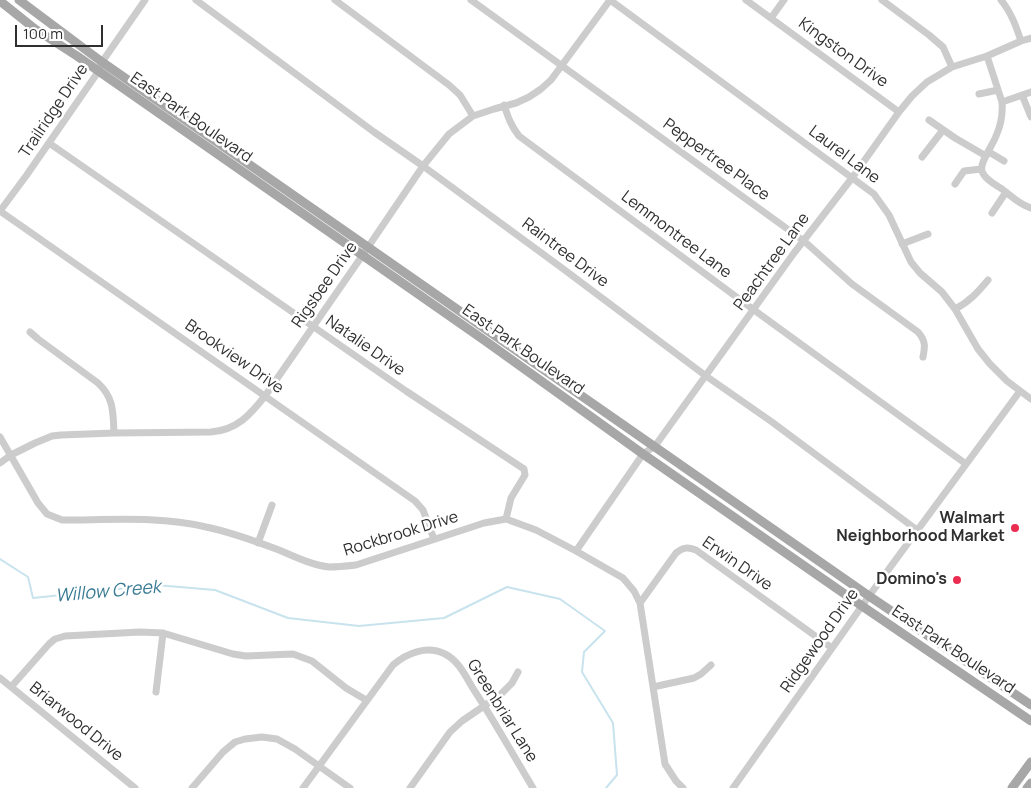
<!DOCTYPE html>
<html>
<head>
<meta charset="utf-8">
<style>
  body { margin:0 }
  #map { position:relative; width:1031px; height:788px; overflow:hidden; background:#fff; font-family:Manrope,sans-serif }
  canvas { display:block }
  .scale { position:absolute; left:15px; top:25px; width:88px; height:22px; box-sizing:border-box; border:2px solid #2f2f2f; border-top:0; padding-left:6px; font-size:15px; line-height:18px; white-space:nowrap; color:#2f2f2f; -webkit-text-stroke:4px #fff; paint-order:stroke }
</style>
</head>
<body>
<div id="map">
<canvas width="1031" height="788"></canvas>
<div class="scale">100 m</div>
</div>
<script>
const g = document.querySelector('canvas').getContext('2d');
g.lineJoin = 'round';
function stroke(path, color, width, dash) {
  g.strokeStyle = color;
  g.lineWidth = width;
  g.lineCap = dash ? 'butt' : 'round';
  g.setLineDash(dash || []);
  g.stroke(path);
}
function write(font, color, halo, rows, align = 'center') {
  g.font = font + ' Manrope,sans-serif';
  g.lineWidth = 5;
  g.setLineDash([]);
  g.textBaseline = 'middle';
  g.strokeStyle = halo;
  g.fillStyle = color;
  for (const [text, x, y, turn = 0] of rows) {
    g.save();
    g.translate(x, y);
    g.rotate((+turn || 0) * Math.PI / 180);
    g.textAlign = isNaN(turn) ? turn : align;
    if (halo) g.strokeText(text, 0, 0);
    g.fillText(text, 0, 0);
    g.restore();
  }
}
const stream = new Path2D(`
  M0 559 28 577 33 598 156 585 215 590 288 618 359 626 444 618 507 587 560 599 605 631 584 652 582 672 613 723 617 775 606 788`);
const minor = new Path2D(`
  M196 0 374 132 423 166 562 268 706 376 772 422 917 530
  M335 0 449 85 460 95 473 116
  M471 0 804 241 852 284 918 332C926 341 925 347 923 357
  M610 0 874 194 889 215 911 262 920 273 942 292 955 309 978 349 990 364 1007 381 1031 399
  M746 0 899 112
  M882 0 929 35 943 47 952 67
  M1001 0C1011 12 1016 26 1021 41
  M771 18 784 0
  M987 56 1002 102C1003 114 1001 125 996 136 993 145 979 163 982 171 984 179 996 185 1002 189 1011 196 1020 205 1031 208
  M979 94 998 90
  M1022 95 1031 117
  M1002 102 1031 92
  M504 105C508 117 511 126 519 136L754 310 966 464
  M929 120 955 138 986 156
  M49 143 406 391 524 469 525 475 511 498 506 519
  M989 152 1004 161
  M922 157 943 130
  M955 184 964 171 981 169
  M0 211 415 501 423 510 434 539
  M0 211 26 176 98 72 102 62 145 0
  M992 213 1006 192
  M902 244 928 234
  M955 309C969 302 978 292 988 280
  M30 332 38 339 98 383C114 398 113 412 114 433
  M0 437 38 503 47 514 62 520C110 520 159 516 206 527 231 532 255 541 279 550 295 557 312 565 329 567 338 567 347 566 356 565L484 523 506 519 536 530 576 551 623 578 634 591 640 603 665 764 676 781 683 788
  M0 463 11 455 35 443 52 436 61 435 114 433 211 432C237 430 250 415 265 396L362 256 423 166 449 134 473 116 494 109 516 103 529 97 541 89 551 80 610 0
  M258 543 272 505
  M576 551 643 454 655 446 794 253 852 178 899 112 912 96 927 82 952 67 987 56 1021 41 1031 38
  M640 603 676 553C683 547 688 547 696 550L832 648
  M0 678 135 788
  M11 687 49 644 55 639 65 636 140 632 163 633 233 654 246 656 293 654 312 661 346 688 366 700
  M653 687 694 678 701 674 711 665
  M156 692 163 633
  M192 788 223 752 235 742 245 739 262 737 277 739 295 749 350 788
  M303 788 393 665C407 653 427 645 445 654 459 661 466 677 474 690 495 722 513 755 533 788
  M410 788 450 732 462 721 500 695 512 683 518 672
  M733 788 869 596 1020 391`);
const major = new Path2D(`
  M19 0 102 62 869 596 1031 705
  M0 1 35 29 77 56 484 340 643 454 862 606 1031 721
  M1012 788 1031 762
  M1027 788 1031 783`);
const markers = [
  [1015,528,5,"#eb2c50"],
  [957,580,5,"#eb2c50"]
];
const streetNames = [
  ["Kingston Drive",843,53,36],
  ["Trailridge Drive",54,111,-56],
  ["East Park Boulevard",191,118,35],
  ["Laurel Lane",844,155,37],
  ["Peppertree Place",716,160,36],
  ["Lemmontree Lane",676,235,37],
  ["Raintree Drive",565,253,37],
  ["Peachtree Lane",772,262,-54],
  ["Rigsbee Drive",325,285,-55],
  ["Natalie Drive",365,346,35],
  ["East Park Boulevard",523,350,35],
  ["Brookview Drive",234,357,35],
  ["Rockbrook Drive",401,534,-17],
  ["Erwin Drive",737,564,35],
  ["Ridgewood Drive",820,641,-55],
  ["East Park Boulevard",953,650,34],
  ["Greenbriar Lane",502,711,58],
  ["Briarwood Drive",76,722,39]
];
const poiNames = [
  ["Walmart",1005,519],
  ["Neighborhood Market",1005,537],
  ["Domino's",947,580]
];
const waterNames = [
  ["Willow Creek",108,592,-5]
];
stroke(stream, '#c8e3ed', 2);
stroke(minor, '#ccc', 7);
stroke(major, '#a7a7a7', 9);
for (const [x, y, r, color] of markers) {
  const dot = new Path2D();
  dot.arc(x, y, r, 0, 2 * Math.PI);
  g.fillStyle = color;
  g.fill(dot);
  stroke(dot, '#fff', 2);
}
write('16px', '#2f2f2f', '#fff', streetNames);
write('bold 16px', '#2f2f2f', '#fff', poiNames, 'right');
write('italic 18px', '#3a7b94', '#fff', waterNames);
</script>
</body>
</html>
